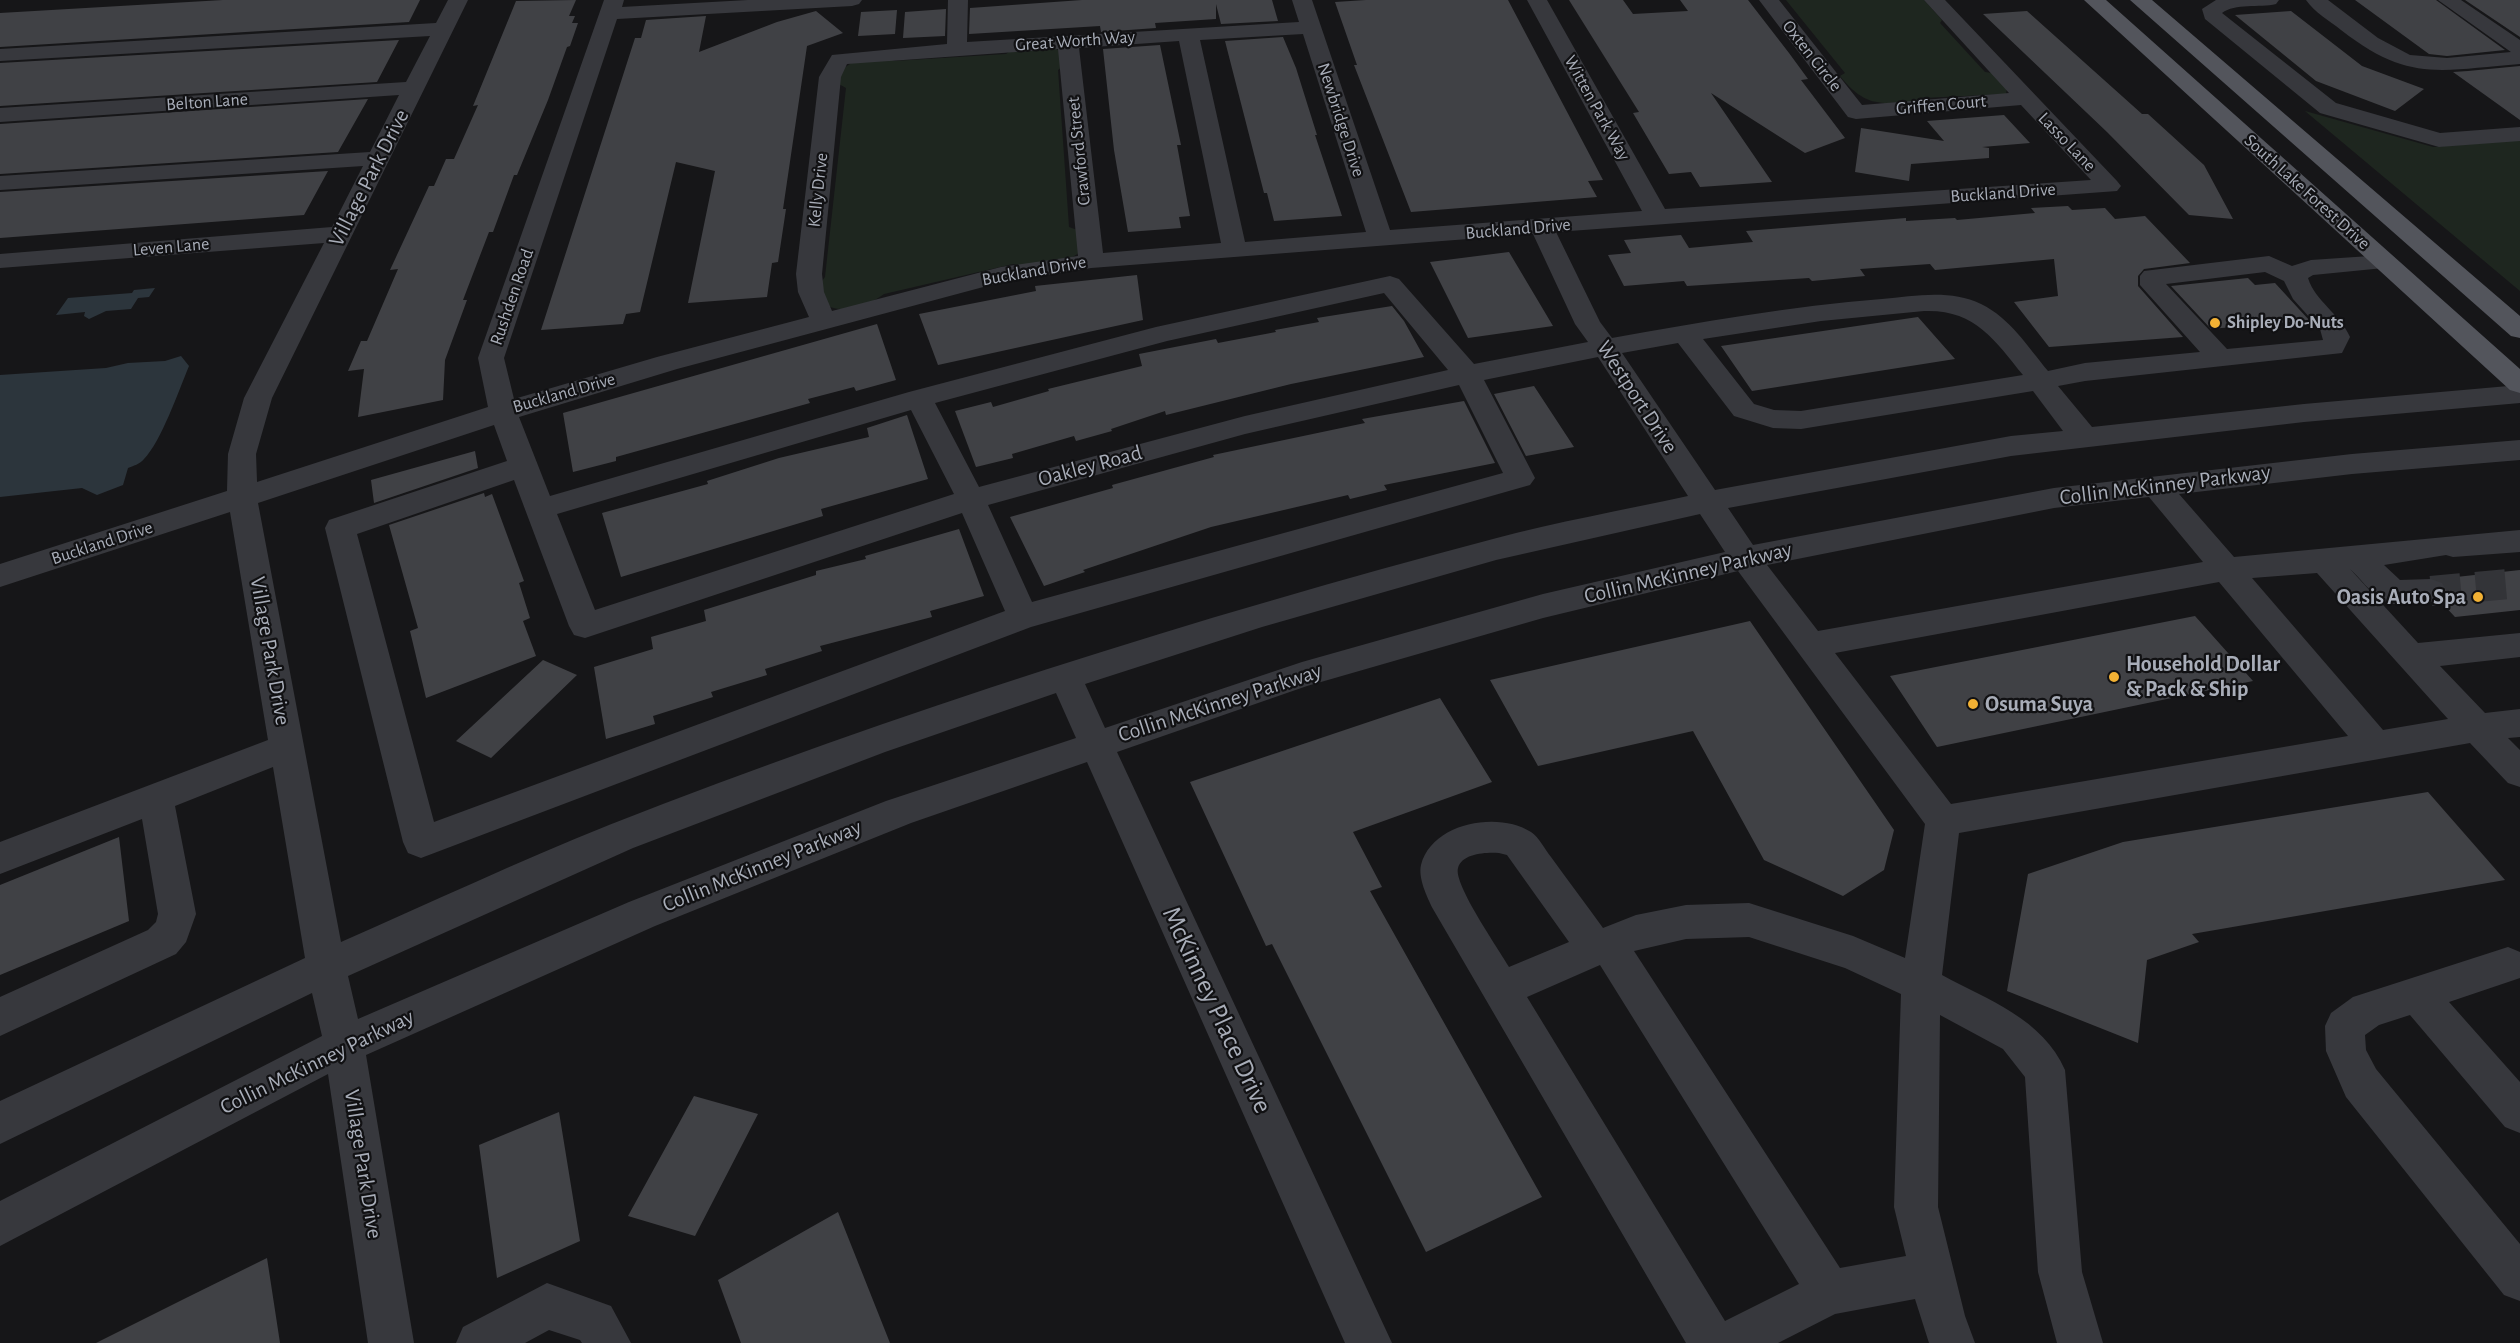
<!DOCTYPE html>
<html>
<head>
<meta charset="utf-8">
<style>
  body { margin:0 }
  canvas { display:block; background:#161618 }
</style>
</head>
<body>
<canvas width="2520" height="1343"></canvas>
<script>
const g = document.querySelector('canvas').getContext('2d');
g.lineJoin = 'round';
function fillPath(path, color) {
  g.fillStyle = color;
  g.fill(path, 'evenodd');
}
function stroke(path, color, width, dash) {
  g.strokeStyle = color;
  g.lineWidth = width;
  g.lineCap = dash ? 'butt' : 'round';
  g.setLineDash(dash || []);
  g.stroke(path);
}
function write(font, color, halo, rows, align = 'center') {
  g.font = font + ' "Alegreya Sans",sans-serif';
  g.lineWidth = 4.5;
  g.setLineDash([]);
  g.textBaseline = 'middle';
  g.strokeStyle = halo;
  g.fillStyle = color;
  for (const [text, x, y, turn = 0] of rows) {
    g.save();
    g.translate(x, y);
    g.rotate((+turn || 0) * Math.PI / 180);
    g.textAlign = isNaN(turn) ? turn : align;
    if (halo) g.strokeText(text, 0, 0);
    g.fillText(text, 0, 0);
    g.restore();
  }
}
const green = new Path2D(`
  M1786 0H1924L1942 20 1940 23 1985 72 1992 73 2007 87 2006 94 1922 98 1918 101C1880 104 1866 108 1840 76L1845 73Z
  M1056 49 1062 52 1065 64 1058 70 1069 227 1080 231 1081 251C1067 264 1031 269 1013 264L884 294C867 306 850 313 830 307L819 285 825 277 846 88 839 84 841 70 853 62 890 58 894 61 1006 54 1012 50Z
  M2305 111 2433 147 2520 140V291Z`);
const water = new Path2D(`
  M155 288 149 297 138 298 131 309 106 311 89 319 84 316 85 312 56 315 68 298 132 293 134 290Z
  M181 356 189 366C179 390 161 442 144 459 140 464 133 466 128 468L123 485 97 495 82 488 0 497V375L106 368 128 363 165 361Z`);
const building = new Path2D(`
  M223 0H420L409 22 0 47V13Z
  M576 0 569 16H575L572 23H578L570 46 567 47 548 100 517 175H514L493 232H489L463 300H467L445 360 443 400 358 417 364 369 348 371 361 341H367L398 269 390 270 429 186H434L446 159H454L478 105 473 106 516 1Z
  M1082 0H1272L1278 21 1221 24 1216 4V19L1155 23 1156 28 1101 32 1100 26 969 34 970 8Z
  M1366 0H1508L1603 180 1588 181 1597 197 1411 212 1354 65H1357L1335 2Z
  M1569 0H1623L1633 14 1688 11 1680 0H1748L1789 53 1808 79 1801 80 1845 138 1805 153 1711 93 1772 182 1700 187 1691 172 1669 174 1633 113 1639 112Z
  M2355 0H2436L2505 50 2447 56 2429 54Z
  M2465 0H2520V37Z
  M946 9 945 36 903 38 905 12Z
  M897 10 895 34 858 36 861 12Z
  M816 11 843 33 807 46 783 209H786L778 262 772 263 767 297 688 303 715 171 676 162 640 312 626 314 623 324 541 330 635 38H641L646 20 706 16 699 52 777 22Z
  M2027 11 2142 114H2148L2204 165 2233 219 2189 215 2107 132 1983 14Z
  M2291 11 2362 66 2424 89 2395 111 2316 81 2235 15Z
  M1283 37 1296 68 1317 135H1315L1342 216 1274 221 1267 193H1264L1225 41Z
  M399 40 377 82 0 106V63Z
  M1160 45 1181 145H1177L1190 216 1179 217 1181 228 1128 232 1114 150 1103 49Z
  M2520 66V120L2453 72 2468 71Z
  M368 99 338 152 0 174V124Z
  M2004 115 2030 143 1982 147 1989 148V158L1911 164 1909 181 1855 172 1861 128 1944 141 1927 121Z
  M328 171 304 215 0 238V192Z
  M2068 206 2072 210 2105 208 2115 219 2145 216 2190 263 2144 269 2138 276V286L2183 337 2049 347 2014 302 2058 296 2054 259 1935 270 1930 264 1860 269 1865 276 1812 281 1809 278 1687 286 1684 281 1624 286 1608 255 1631 253 1624 240 1681 235 1689 248 1753 242 1746 231 1906 218V221L1955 218 1957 220 2035 213 2031 208Z
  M1509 252 1553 326 1468 338 1430 262Z
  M1137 275 1143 320 938 365 919 314 1036 291 1035 286Z
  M2248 278 2255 285 2275 283 2309 320 2211 329 2171 286Z
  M1392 306 1404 321 1424 357 1291 384 1166 415 1165 411 1111 429 1112 431 1076 441 1074 436 1012 454 1013 458 976 467 955 411 991 402 993 407 1049 391 1048 389 1142 366 1139 354 1216 339 1218 343 1276 332 1275 330 1319 322 1317 318Z
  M1918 317 1955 359 1752 391 1721 346Z
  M877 324 896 380 856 391 854 387 808 399 810 403 616 457V461L573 472 563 413Z
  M1534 386 1574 447 1526 456 1494 394Z
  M1464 401 1495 463 1384 485 1387 490 1350 499 1348 495 1211 527 1083 570 1085 572 1044 586 1010 517 1113 488 1112 485 1214 457 1213 455 1365 423 1362 419Z
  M907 415 928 479 821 509 823 516 621 577 602 513 708 484 707 481 779 458 869 437 867 428Z
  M475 451 478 468 374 503 371 480Z
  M484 493 485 497 492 494 524 581 519 583 530 618 523 621 536 656 426 698 410 631 418 628 389 525Z
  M959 529 984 596 930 611 932 617 820 646 822 651 765 669 767 675 711 692 713 697 653 716 655 724 606 739 594 667 653 649 651 637 706 621 704 610 816 575V571L866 559 865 556Z
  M2520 570V610L2455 617 2441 602 2449 590 2444 582 2438 579Z
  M2195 616 2253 681 1937 747 1890 676Z
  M1750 621 1894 830 1884 870 1843 896 1764 860 1693 731 1538 766 1490 680Z
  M543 660 577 675 491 758 456 741Z
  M1440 698 1492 782 1353 832 1382 887 1370 891 1542 1197 1426 1252 1272 944 1266 946 1190 782Z
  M2428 792 2505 880 2192 934 2199 942 2147 960 2138 1043 2007 991 2028 874 2123 842Z
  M119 837 129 921 0 975V885Z
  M694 1096 758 1114 695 1236 628 1216Z
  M559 1112 580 1241 497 1278 479 1145Z
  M838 1212 890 1343H741L718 1280Z
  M267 1258 280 1343H96L188 1297Z`);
const minorTunnel = new Path2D(`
  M2431 591 2520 583`);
const minor = new Path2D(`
  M448 0H468L272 398 256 454 257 482 488 407 478 358 604 0H624L622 7 748 0H862L859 4 852 6 617 19 504 358 514 399 657 357 809 317 798 292 796 274 819 77 832 55 947 44 948 0H968L967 42 1299 22 1292 0H1312L1390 230 1642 211 1527 0H1547L1665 209 2091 180 2021 105 1856 119 1848 117 1759 0H1779L1862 105 2009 93 1924 0H1945L2117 181 2121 186 2117 191 1556 232 1600 322 1612 338C1701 322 1792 306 1882 299 1915 296 1950 289 1981 304 2010 318 2028 347 2048 371L2085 363 2200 352 2140 285V276L2144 271 2269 256 2292 266 2311 260 2385 255 2394 257 2397 262 2394 267 2313 275 2308 278C2315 301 2340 314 2350 337L2342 353 2085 381 2058 386 2092 427 2304 404 2520 385V403L2304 422 2011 456 1728 508 1753 545 2054 488 2352 454 2520 440V460L2352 474 2179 494 2234 557 2520 530V552L2453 557 2446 555 2384 565 2400 580 2431 579 2442 583 2447 591 2442 599C2427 604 2395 609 2381 599 2369 591 2360 578 2350 569L2418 643 2520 633V657L2440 666 2485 713 2520 709V737L2508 738 2520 750V787L2508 783 2470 743 1959 833 1942 975C1988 1000 2043 1019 2065 1070L2082 1272 2103 1343H2057L2038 1272 2025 1077 2003 1049 1940 1015 1938 1207 1965 1316 1975 1343H1929L1915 1299 1835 1314 1778 1343H1686L1433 909C1427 897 1418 878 1421 865 1432 822 1499 811 1531 832 1539 837 1545 850 1551 857 1568 881 1586 904 1603 928L1636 915 1686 905 1749 903 1853 936 1905 958 1925 824 1738 571 1543 618 1307 686 1117 752 1392 1343H1345L1087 762 911 823 655 926 366 1055 414 1343H368L328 1074 0 1246V1201L322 1036 312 993 0 1144V1101L305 958 273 767 175 806 196 914 186 942 176 954 0 1036V997L148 930 156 922 158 914 142 819 0 874V842L268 740 230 512 0 587V564L227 491 228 454 244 398 324 243 0 268V254L332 227 363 166 0 190V176L370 152 399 95 0 122V108L406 82 430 36 0 61V49L436 23ZM1303 34 1366 232 1245 242 1200 40ZM1179 41 1221 243 1103 253 1079 48ZM1058 49 1078 256 1001 267 832 311 824 292 822 274 841 77 847 64ZM1533 234 1575 324 1588 342 1474 364 1399 279 1390 276 1156 327 909 392 550 496 519 417 677 369 1002 282 1091 268ZM2265 272 2284 281 2293 299 2320 329 2323 340 2227 349 2166 284ZM1384 293 1448 370 1245 416 979 487 935 403 1167 341ZM1924 311C1974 309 1994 339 2023 375L1801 411 1774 410 1754 404 1703 339 1821 321ZM1678 343 1734 416 1773 428 1801 429 2033 391 2063 431 2011 436 1715 490 1622 353ZM1598 357 1688 496C1623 510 1557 522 1493 539 1194 618 897 712 609 825 519 861 430 903 341 942L258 503 494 425 507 461 329 520 325 528 403 842 408 853 421 858 1031 627 1530 485 1535 478 1484 380ZM1459 385 1503 473 1032 602 988 505 1245 434ZM911 410 954 494 595 610 557 514ZM514 480 569 626 574 635 585 638 962 513 1005 611 434 822 357 534ZM2149 497 2203 562 1818 631 1767 565 2054 508ZM1700 514 1725 552 1543 594 1302 662 1105 728 1085 684 1262 627 1496 560ZM2317 573 2448 719 2383 730 2252 578ZM2219 582 2348 736 1951 804 1835 653ZM1056 693 1076 738 886 801 629 902 358 1019 348 976 633 848 885 752ZM1499 853 1507 855 1569 942 1509 967C1500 951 1453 884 1458 868 1462 853 1487 852 1499 853ZM1749 937 1845 968 1901 994 1894 1207 1906 1256 1840 1268 1634 951 1686 939ZM1600 965 1799 1284 1725 1321 1527 997Z
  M2216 0H2279L2276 4C2259 8 2235 3 2222 13L2336 103 2440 133 2520 127V141L2439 147 2320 113 2205 19 2202 9Z
  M2306 0H2328L2378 38 2410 55 2447 58 2511 52 2438 0H2461L2520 40V64C2440 70 2409 83 2341 30 2330 21 2314 12 2306 0Z
  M2508 947 2520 952V978L2449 1002 2520 1082V1133L2505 1127 2410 1015 2379 1025 2365 1035 2366 1050 2376 1069 2520 1244V1301L2504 1295 2346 1097 2326 1051 2325 1026 2331 1013 2353 997Z
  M547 1283 611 1306 631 1343H582L580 1340 549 1330 525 1343H456L463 1327Z`);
const major = new Path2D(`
  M2084 0H2106L2520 369V393L2510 390Z
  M2130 0H2152L2520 316V338L2511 336Z`);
const markers = [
  [2215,323,6,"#f2b134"],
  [2478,597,6,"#f2b134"],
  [2114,677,6,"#f2b134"],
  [1973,704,6,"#f2b134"]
];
const farStreetnames = [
  ["Great Worth Way",1075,41,-4],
  ["Oxten Circle",1812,56,52],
  ["Belton Lane",207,102,-4],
  ["Griffen Court",1941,105,-5],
  ["Witten Park Way",1597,108,61],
  ["Newbridge Drive",1341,120,72],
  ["Lasso Lane",2067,142,46],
  ["Crawford Street",1079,151,-96],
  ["Kelly Drive",818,190,-84],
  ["South Lake Forest Drive",2307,192,42],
  ["Buckland Drive",2003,193,-4],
  ["Buckland Drive",1518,229,-5],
  ["Leven Lane",171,247,-5],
  ["Buckland Drive",1034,271,-10],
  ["Rushden Road",512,297,-71],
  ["Buckland Drive",564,393,-16],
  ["Buckland Drive",102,543,-18]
];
const farPoinames = [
  ["Shipley Do-Nuts",2227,323]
];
const streetNames = [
  ["Village Park Drive",369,178,-63],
  ["Westport Drive",1637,397,57],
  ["Oakley Road",1090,466,-15],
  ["Collin McKinney Parkway",2165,485,-7],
  ["Collin McKinney Parkway",1688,573,-13],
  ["Village Park Drive",270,651,80],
  ["Collin McKinney Parkway",1220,703,-18],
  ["Collin McKinney Parkway",762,866,-22],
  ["Collin McKinney Parkway",317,1062,-26],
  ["Village Park Drive",363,1164,81]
];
const poiNames = [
  ["Oasis Auto Spa",2466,597,"right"],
  ["Household Dollar",2126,664],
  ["& Pack & Ship",2126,689],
  ["Osuma Suya",1985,704]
];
const nearStreetnames = [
  ["McKinney Place Drive",1217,1010,65]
];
fillPath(green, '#1e261f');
fillPath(water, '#2c353c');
fillPath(building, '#404145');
stroke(minorTunnel, '#333438', 30, [30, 15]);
fillPath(minor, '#37383d');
fillPath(major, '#53555c');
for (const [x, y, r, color] of markers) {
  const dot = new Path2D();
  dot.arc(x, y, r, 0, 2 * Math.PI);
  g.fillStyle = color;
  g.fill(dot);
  stroke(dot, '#111113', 2);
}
write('18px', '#a8adb8', '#111113', farStreetnames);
write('bold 18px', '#a8adb8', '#111113', farPoinames, 'left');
write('22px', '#a8adb8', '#111113', streetNames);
write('bold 22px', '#a8adb8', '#111113', poiNames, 'left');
write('27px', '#a8adb8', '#111113', nearStreetnames);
</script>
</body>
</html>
